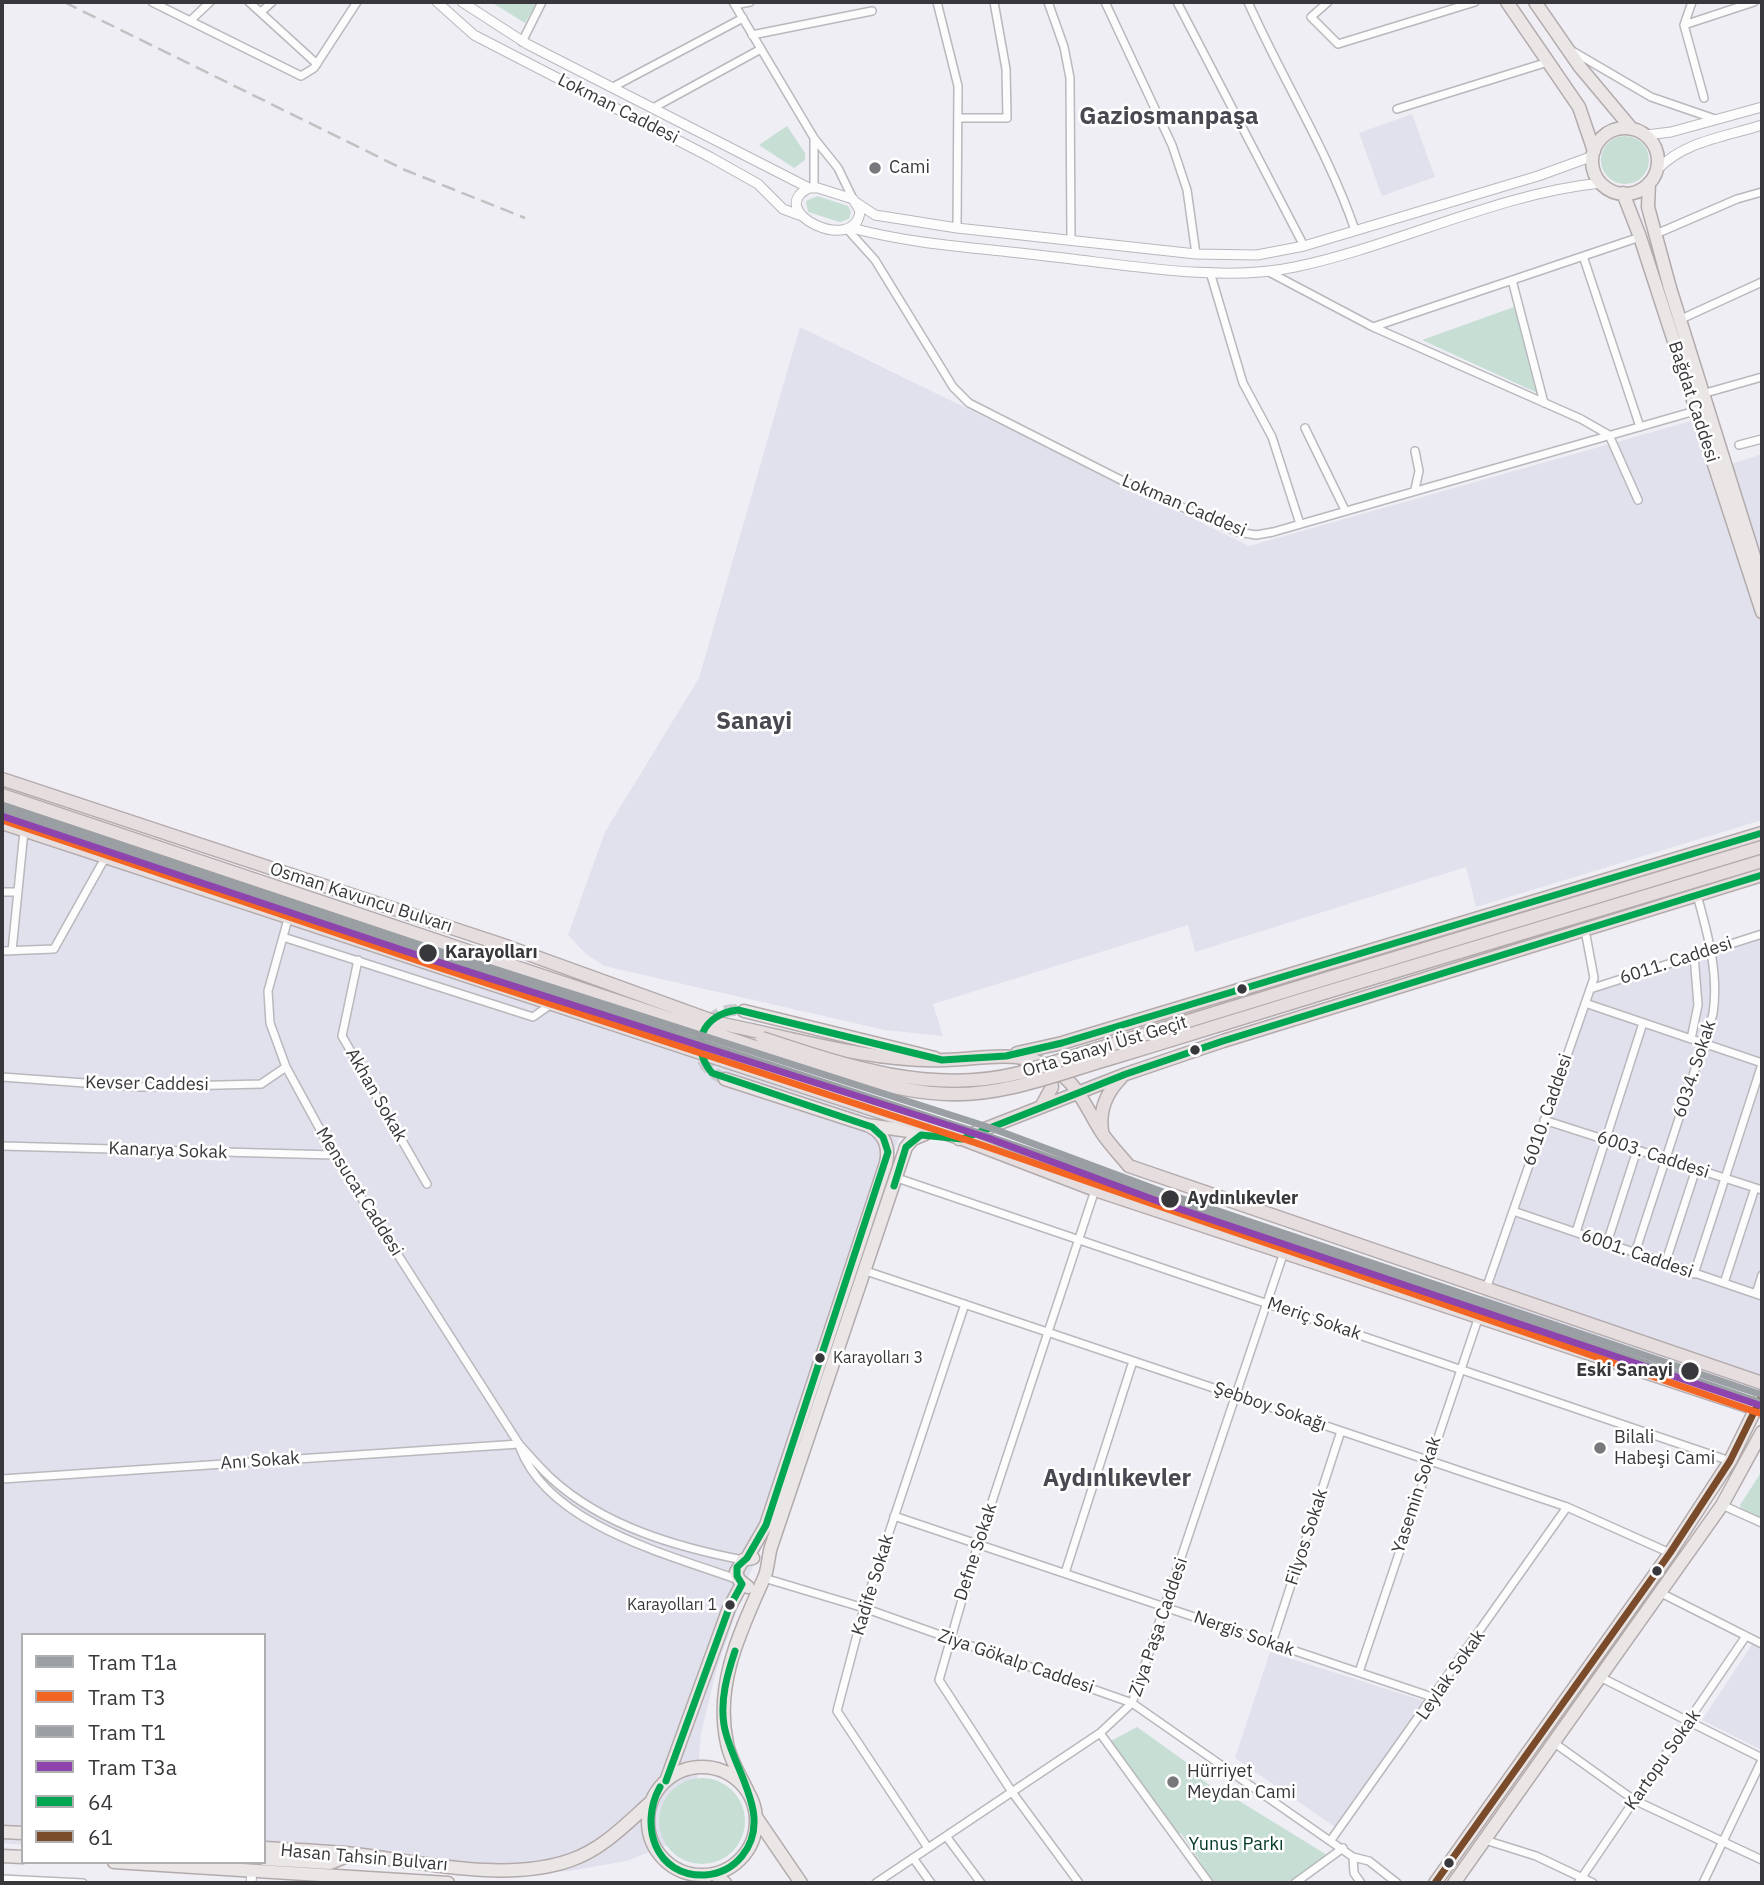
<!DOCTYPE html>
<html>
<head>
<meta charset="utf-8">
<style>
  body { margin:0 }
  #map { position:relative; width:1764px; height:1885px; overflow:hidden; background:#eeeef4; font-family:"IBM Plex Sans",sans-serif }
  canvas { display:block }
  .frame { position:absolute; inset:0; border:4px solid #38383c; pointer-events:none }
  .legend { position:absolute; left:21px; top:1633px; width:245px; height:231px; box-sizing:border-box; background:#fff; border:2px solid #afafb1; margin:0; padding:9px 12px; list-style:none; font-size:21px; color:#38383c }
  .legend li { display:flex; align-items:center; gap:14px; height:35px }
  .legend b { width:35px; border:2px solid #afafb1 }
</style>
</head>
<body>
<div id="map">
<canvas width="1764" height="1885"></canvas>
<div class="frame"></div>
<ul class="legend">
<li><b style="height:9px;background:#9a9fa4"></b>Tram T1a</li>
<li><b style="height:9px;background:#f26522"></b>Tram T3</li>
<li><b style="height:9px;background:#9a9fa4"></b>Tram T1</li>
<li><b style="height:9px;background:#8e44ad"></b>Tram T3a</li>
<li><b style="height:9px;background:#00a651"></b>64</li>
<li><b style="height:9px;background:#7a4b2a"></b>61</li>
</ul>
</div>
<script>
const g = document.querySelector('canvas').getContext('2d');
g.lineJoin = 'round';
function fillPath(path, color) {
  g.fillStyle = color;
  g.fill(path, 'evenodd');
}
function stroke(path, color, width, dash) {
  g.strokeStyle = color;
  g.lineWidth = width;
  g.lineCap = dash ? 'butt' : 'round';
  g.setLineDash(dash || []);
  g.stroke(path);
}
function write(font, color, halo, rows, align = 'center') {
  g.font = font + ' "IBM Plex Sans",sans-serif';
  g.lineWidth = 5;
  g.setLineDash([]);
  g.textBaseline = 'middle';
  g.strokeStyle = halo;
  g.fillStyle = color;
  for (const [text, x, y, turn = 0] of rows) {
    g.save();
    g.translate(x, y);
    g.rotate((+turn || 0) * Math.PI / 180);
    g.textAlign = isNaN(turn) ? turn : align;
    if (halo) g.strokeText(text, 0, 0);
    g.fillText(text, 0, 0);
    g.restore();
  }
}
const built = new Path2D(`
  M1412 114 1435 177 1382 196 1359 133Z
  M800 327 1249 546 1691 421 1720 468 1762 454V820L1476 907 1466 867 1195 952 1188 925 933 1004 943 1036 885 1030 604 966 586 954 568 935 605 832 699 678Z
  M2 809 624 1017 909 1107 775 1520 750 1573 716 1671 701 1734 697 1779 677 1841 627 1861 569 1871 519 1875 264 1860V1635H23V1845L2 1843Z
  M1762 934V1399L1480 1304 1591 987Z
  M1753 1643 1762 1648V1750L1702 1720Z
  M1270 1652 1424 1701 1335 1827 1235 1758Z`);
const green = new Path2D(`
  M491 2H537L525 23Z
  M787 126 805 153V160L794 168 759 145Z
  M1601 160a24 24 0 1 1 48 0a24 24 0 1 1-48 0Z
  M817 196 848 206 851 212 849 219 840 222 808 212 806 201Z
  M1514 307 1542 395 1422 340Z
  M1762 1471V1520L1742 1510 1740 1505Z
  M1137 1727 1197 1770 1194 1774 1232 1801 1236 1799 1327 1855 1290 1883H1210L1211 1878 1181 1833 1175 1836 1109 1742Z
  M659 1821a43 43 0 1 1 86 0a43 43 0 1 1-86 0Z`);
const primaryTunnel = new Path2D(`
  M725 1079C681 1063 699 1002 744 1011`);
const minor = new Path2D(`
  M152 2 301 76 314 68 357 2
  M249 2 317 64
  M733 2 814 138 838 168 853 199
  M937 2 958 86 957 228
  M1048 2 1064 47 1070 78 1071 241
  M1105 2 1172 145 1187 190 1196 254
  M1177 2 1304 246
  M1248 2C1282 79 1328 151 1355 230
  M1328 2 1311 17 1338 44 1475 2
  M735 5 750 2
  M261 12 272 2
  M190 21 210 2
  M1684 25 1692 2
  M752 35 872 11
  M522 42 542 2
  M1569 49 1651 97 1715 119
  M613 87 743 18
  M1704 98 1684 25 1754 2
  M653 108 761 49
  M1397 109 1548 62
  M959 118H1007L1006 69 994 2
  M814 187V138
  M848 230 875 260 953 387 969 403 1121 480 1238 532 1256 535 1273 532 1695 411
  M1656 234 1737 199 1762 192
  M1583 256 1640 427
  M1210 272 1243 383 1272 437 1300 524
  M1269 272 1373 327 1581 419 1609 435 1638 500
  M1512 280 1544 403
  M1679 320 1762 282
  M1373 327 1640 237
  M1702 394 1762 377
  M1305 428 1345 510
  M1739 445 1762 439
  M1415 489 1419 471 1415 451
  M2 892H18
  M288 919 268 991 270 1023 286 1067 334 1155 519 1444C529 1455 540 1468 552 1479 604 1526 676 1547 743 1560
  M283 937 533 1017 550 1005
  M2 951 54 949 105 858
  M12 951 24 831
  M358 960 342 1036 427 1184
  M1590 989 1762 934
  M1585 1003 1762 1063
  M1691 1039 1698 1005 1694 955
  M2 1077 140 1087 261 1084 286 1067
  M1544 1120 1762 1190
  M2 1146 334 1155
  M897 1178 1730 1461
  M1513 1211 1762 1296
  M1576 1232 1643 1023
  M1607 1243 1637 1150
  M1635 1253 1713 1014C1719 973 1708 935 1697 895
  M1665 1264 1696 1169
  M866 1271 1567 1507 1670 1553
  M1694 1274 1762 1064
  M1724 1283 1755 1188
  M1486 1289 1594 978 1585 930
  M1756 1294 1762 1275
  M520 1448C549 1525 667 1554 739 1580
  M2 1479 519 1444
  M1722 1505 1762 1523
  M894 1516 1435 1698
  M1065 1573 1133 1361
  M764 1578 864 1608 1132 1703 1353 1857 1369 1861 1397 1883
  M1661 1593 1762 1644
  M1272 1643 1341 1431
  M1359 1672 1478 1319
  M1600 1677 1762 1758
  M1100 1733 1209 1883
  M1553 1742 1634 1800 1762 1860
  M946 1836 981 1883
  M1331 1840 1567 1507
  M1485 1840 1536 1856 1593 1883
  M928 1848 837 1711 864 1608 965 1304
  M1353 1857 1354 1873 1361 1883
  M913 1858 931 1883
  M2 1879 83 1883
  M706 1883 707 1875
  M876 1883 1100 1733 1132 1703 1284 1252
  M1079 1883 1012 1792 939 1680 978 1544 1095 1190
  M1295 1883 1343 1848
  M1578 1883 1746 1636
  M1703 1883 1762 1760`);
const tertiary = new Path2D(`
  M437 2 474 35 710 157 758 184 783 209 799 215
  M462 2 527 44 809 188
  M1646 135 1671 132 1762 107
  M1657 170C1684 141 1725 137 1762 125
  M809 188H818L853 199 860 211C856 256 763 211 809 188Z
  M857 203 875 215 957 228 1196 254 1257 255 1304 246 1538 176 1593 156
  M852 228C915 245 982 248 1046 256 1122 264 1221 283 1295 267 1396 246 1499 193 1601 183
  M251 1883 252 1870`);
const primary = new Path2D(`
  M1507 2 1579 107 1594 151
  M1535 2 1580 67 1632 129
  M1592 161a33 33 0 1 1 66 0a33 33 0 1 1-66 0Z
  M1649 183 1648 207 1670 288 1762 582
  M1623 193 1640 237 1762 612
  M744 1011 935 1058
  M725 1079 867 1125 923 1133
  M747 1558 766 1525 886 1163C890 1145 883 1132 867 1125
  M748 1587 739 1580 736 1572 743 1560 753 1558
  M648 1821a54 54 0 1 1 108 0a54 54 0 1 1-108 0Z
  M666 1781 729 1608 742 1584
  M748 1792C741 1777 730 1760 727 1743 714 1684 741 1630 764 1578 768 1570 768 1557 771 1547L906 1147 913 1139 925 1134
  M756 1817 801 1883
  M2 1832 23 1833
  M264 1848C294 1850 325 1851 355 1854 420 1862 507 1883 571 1860 603 1849 627 1823 652 1801
  M2 1856 23 1857
  M264 1859 330 1863 350 1855
  M114 1862 448 1883
  M715 1874 725 1883
  M1435 1883 1670 1553 1730 1461 1762 1396
  M1454 1883 1722 1505 1762 1432`);
const trunk = new Path2D(`
  M2 779 503 945 724 1025
  M2 795 758 1048
  M2 823 962 1139 1095 1190 1762 1411
  M1322 980 1762 847
  M1327 992 1762 861
  M718 1023C789 1037 873 1063 945 1060 983 1059 1021 1048 1055 1070 1079 1085 1087 1110 1102 1133 1110 1145 1120 1155 1129 1166L1762 1383
  M1017 1053 1062 1043 1762 833
  M1041 1107 1052 1087 1049 1070
  M1102 1131C1099 1110 1106 1093 1121 1078
  M959 1139 1126 1074 1223 1041 1762 875`);
const rail = new Path2D(`
  M64 2 405 170 525 218`);
const trunkBridge = new Path2D(`
  M762 1038C846 1066 931 1095 1019 1073L1322 980
  M758 1048C811 1066 893 1093 949 1094 1004 1096 1057 1074 1109 1059 1182 1037 1255 1014 1327 992`);
const bus1 = new Path2D(`
  M894 1186 906 1147 921 1135 962 1139 1126 1074 1223 1041 1762 875
  M666 1781 729 1608 742 1584 737 1576V1567L747 1558 766 1525 888 1152 883 1137 872 1127 712 1073C689 1045 702 1014 738 1010L942 1060 1006 1056 1062 1043 1762 833
  M660 1787C639 1825 655 1877 705 1875 720 1874 733 1867 742 1856 775 1816 731 1767 724 1725 720 1700 727 1675 735 1651`);
const bus2 = new Path2D(`
  M1435 1883 1670 1553 1730 1461 1762 1396`);
const tram1 = new Path2D(`
  M2 809 428 953 979 1133 1762 1403`);
const tram2 = new Path2D(`
  M2 820 425 963 976 1143 1759 1413`);
const tram3 = new Path2D(`
  M2 805 429 948 991 1128 1171 1195 1762 1395`);
const tram4 = new Path2D(`
  M2 816 426 958 988 1138 1168 1205 1759 1405`);
const markers = [
  [875,168,7,"#78787c"],
  [428,953,10,"#38383c"],
  [1242,989,6,"#38383c"],
  [1195,1050,6,"#38383c"],
  [1170,1199,10,"#38383c"],
  [820,1358,6,"#38383c"],
  [1690,1371,10,"#38383c"],
  [1600,1448,7,"#78787c"],
  [1657,1571,6,"#38383c"],
  [730,1605,6,"#38383c"],
  [1173,1782,7,"#78787c"],
  [1449,1863,6,"#38383c"]
];
const busNames = [
  ["Karayolları 3",833,1358],
  ["Karayolları 1",717,1605,"right"]
];
const streetNames = [
  ["Lokman Caddesi",618,109,27],
  ["Bağdat Caddesi",1693,402,72],
  ["Lokman Caddesi",1184,506,23],
  ["Osman Kavuncu Bulvarı",361,898,18],
  ["6011. Caddesi",1676,961,-18],
  ["Orta Sanayi Üst Geçit",1105,1047,-17],
  ["6034. Sokak",1695,1069,-72],
  ["Kevser Caddesi",147,1084,1],
  ["Akhan Sokak",376,1095,60],
  ["6010. Caddesi",1548,1110,-71],
  ["Kanarya Sokak",168,1151,2],
  ["6003. Caddesi",1653,1155,18],
  ["Mensucat Caddesi",359,1192,58],
  ["6001. Caddesi",1637,1254,19],
  ["Meriç Sokak",1314,1319,19],
  ["Şebboy Sokağı",1270,1407,19],
  ["Anı Sokak",260,1461,-4],
  ["Yasemin Sokak",1417,1495,-72],
  ["Filyos Sokak",1307,1537,-72],
  ["Defne Sokak",976,1552,-72],
  ["Kadife Sokak",873,1585,-73],
  ["Ziya Paşa Caddesi",1159,1627,-71],
  ["Nergis Sokak",1244,1634,19],
  ["Ziya Gökalp Caddesi",1016,1662,19],
  ["Leylak Sokak",1451,1675,-55],
  ["Kartopu Sokak",1663,1760,-55],
  ["Hasan Tahsin Bulvarı",364,1858,5]
];
const poiNames = [
  ["Cami",889,168],
  ["Bilali",1614,1438],
  ["Habeşi Cami",1614,1459],
  ["Hürriyet",1187,1772],
  ["Meydan Cami",1187,1793]
];
const stopNames = [
  ["Karayolları",445,953],
  ["Aydınlıkevler",1187,1199],
  ["Eski Sanayi",1673,1371,"right"]
];
const parkNames = [
  ["Yunus Parkı",1236,1845]
];
const districtNames = [
  ["Gaziosmanpaşa",1169,117],
  ["Sanayi",754,722],
  ["Aydınlıkevler",1117,1479]
];
fillPath(built, '#e1e1ee');
fillPath(green, '#c6ded4');
stroke(primaryTunnel, '#cacacf', 12, [12, 6]);
stroke(minor, '#b8b8bd', 10);
stroke(tertiary, '#b8b8bd', 11);
stroke(primary, '#b3aaab', 15);
stroke(trunk, '#b3aaab', 15);
stroke(minor, '#fcfcfd', 7);
stroke(tertiary, '#fcfcfd', 9);
stroke(primary, '#ebe6e6', 12);
stroke(trunk, '#e6dede', 12);
stroke(rail, '#c1c1c2', 2.5, [14, 7]);
stroke(trunkBridge, '#b3aaab', 15, []);
stroke(trunkBridge, '#e6dede', 12);
stroke(bus1, '#00a651', 7);
stroke(bus2, '#7a4b2a', 7);
stroke(tram1, '#9a9fa4', 7);
stroke(tram2, '#f26522', 7);
stroke(tram3, '#9a9fa4', 7);
stroke(tram4, '#8e44ad', 7);
for (const [x, y, r, color] of markers) {
  const dot = new Path2D();
  dot.arc(x, y, r, 0, 2 * Math.PI);
  g.fillStyle = color;
  g.fill(dot);
  stroke(dot, '#fff', 2.5);
}
write('16px', '#38383c', '#fff', busNames, 'left');
write('18px', '#38383c', '#fff', streetNames);
write('18px', '#38383c', '#fff', poiNames, 'left');
write('bold 18px', '#38383c', '#fff', stopNames, 'left');
write('18px', '#013724', '#fff', parkNames);
write('bold 24px', '#494952', '#fff', districtNames);
</script>
</body>
</html>
